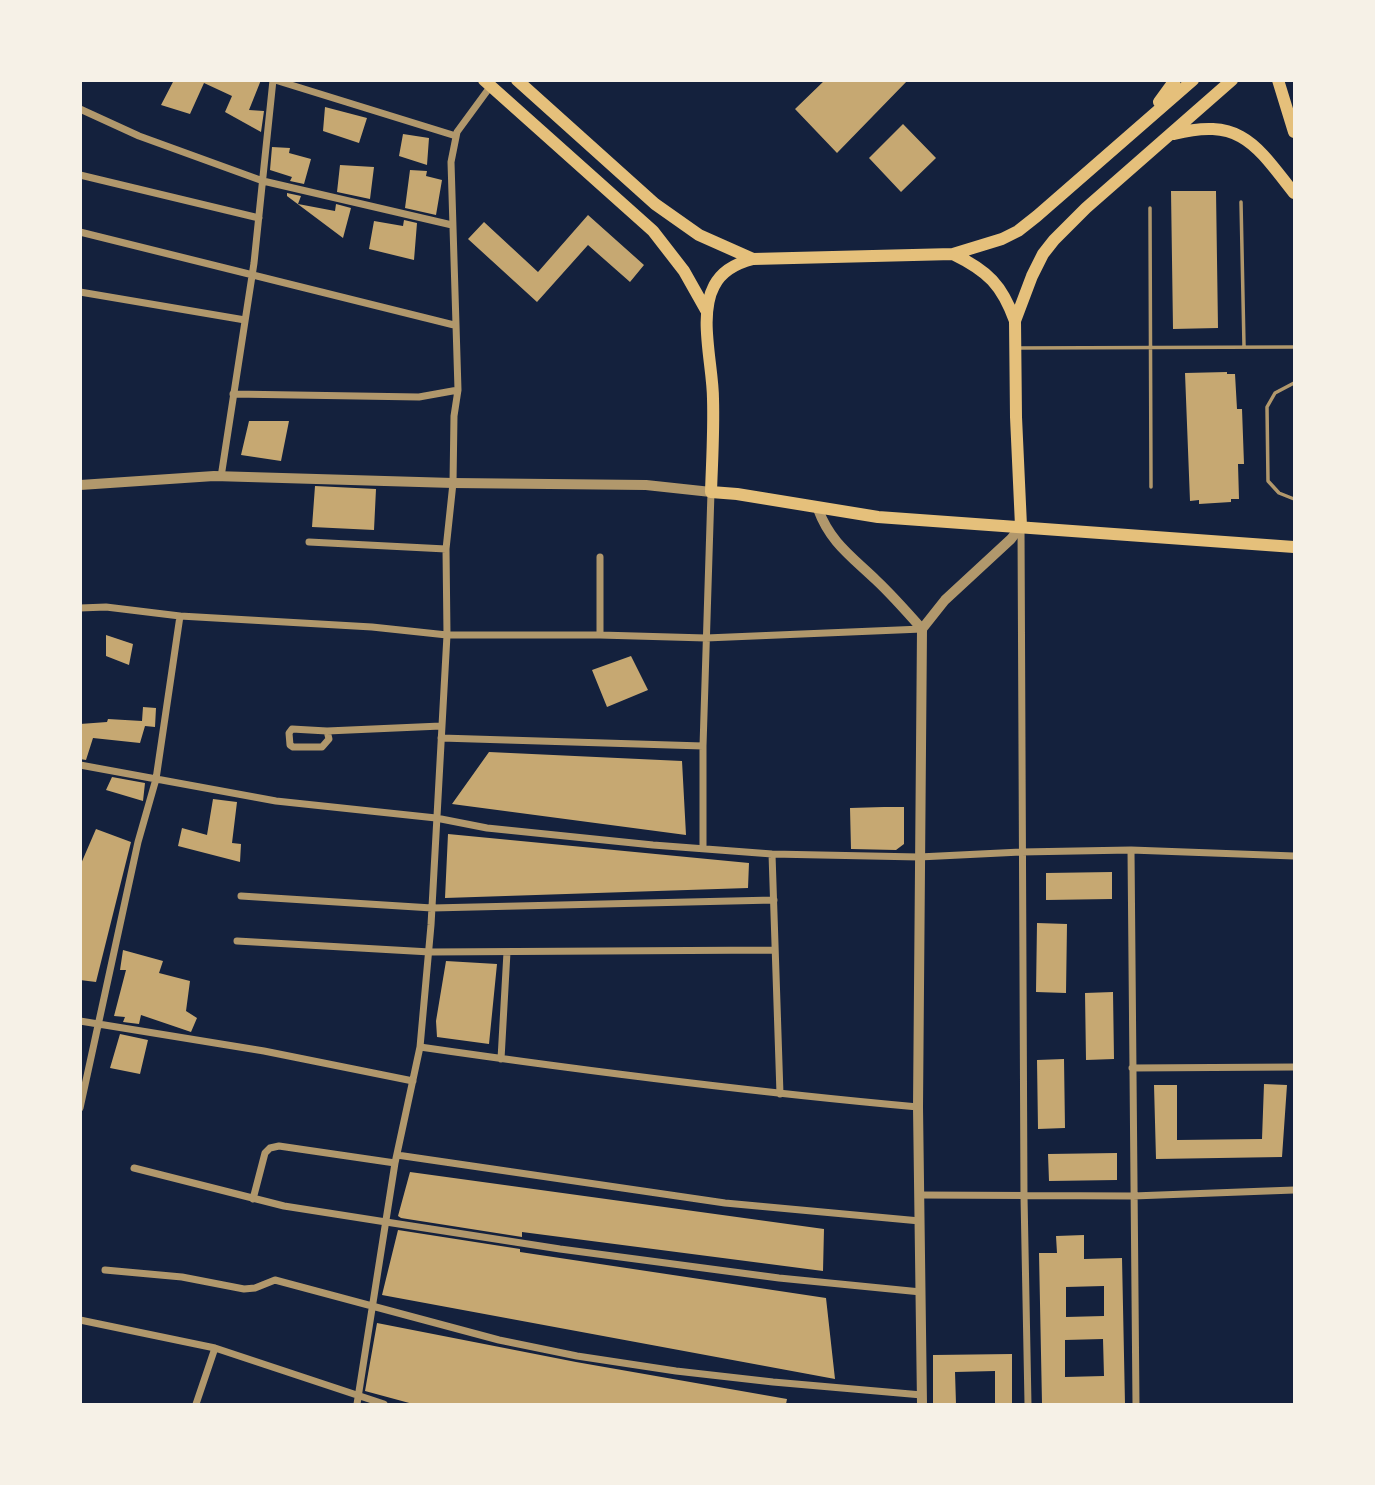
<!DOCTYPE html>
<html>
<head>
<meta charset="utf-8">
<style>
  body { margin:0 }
  #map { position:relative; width:1375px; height:1485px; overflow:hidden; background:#14213d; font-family:Karla,sans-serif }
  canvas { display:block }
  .frame { position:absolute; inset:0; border:82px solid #f6f1e7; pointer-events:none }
</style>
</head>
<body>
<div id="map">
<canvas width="1375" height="1485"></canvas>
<div class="frame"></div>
</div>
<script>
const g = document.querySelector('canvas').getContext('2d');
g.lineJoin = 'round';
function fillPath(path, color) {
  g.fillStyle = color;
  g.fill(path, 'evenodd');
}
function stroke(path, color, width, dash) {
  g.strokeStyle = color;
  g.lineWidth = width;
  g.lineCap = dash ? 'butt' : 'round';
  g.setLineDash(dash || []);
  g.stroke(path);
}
const building = new Path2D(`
  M174 80H261L249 110 264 111 261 132 225 112 232 96 204 83 190 114 161 105Z
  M825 80H908L837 153 795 109Z
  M325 107 367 118 359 143 323 131Z
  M903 124 936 158 901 192 869 158Z
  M403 134 429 138 427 165 399 156Z
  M272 147 290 148 289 153 311 159 304 184 290 181 292 177 270 170Z
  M340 165 374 167 370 199 337 192Z
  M410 170 427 171 426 176 442 180 436 215 405 208Z
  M1171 191H1216L1218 328 1173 329Z
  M287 193 301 196 298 204 335 211 336 204 351 208 343 238 287 196Z
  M588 215 644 265 630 282 588 245 537 302 468 239 484 222 538 272Z
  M404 220 417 223 414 260 369 249 374 221 403 226Z
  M1227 372V374H1235L1237 409H1242L1244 464H1238L1239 499H1231V502L1199 504V500L1190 501 1185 373Z
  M249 421H289L281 461 241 455Z
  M315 486 376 489 374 530 312 527Z
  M106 635 133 644 129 665 106 656Z
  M631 656 648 690 607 707 592 670Z
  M143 707 156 708 155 727 145 726 140 743 93 738 86 760 80 759V724L107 722 108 719 142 721Z
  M489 752 682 761 686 835 452 804Z
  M112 777 145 783 143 801 106 790Z
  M213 799 237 802 232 843 241 844 240 862 178 846 182 828 207 835Z
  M884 807H904V844L896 850 851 849 850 808Z
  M96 829 131 842 96 982 80 980V866Z
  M448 834 749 863 748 888 445 898Z
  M1112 872V899L1046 900V873Z
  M1037 923 1067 924 1066 993 1036 992Z
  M123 950 163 961 159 973 190 981 186 1011 197 1018 191 1032 141 1015 139 1024 123 1022 125 1017 114 1016 126 970H120Z
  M446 961 497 964 489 1044 437 1037 436 1021Z
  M1113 992 1114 1059 1086 1060 1085 993Z
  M120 1034 148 1040 140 1074 110 1068Z
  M1064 1059 1065 1128 1038 1129 1037 1060Z
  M1264 1084 1287 1085 1282 1157 1156 1159 1154 1085H1177V1140L1262 1139Z
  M1117 1153V1180L1049 1181 1048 1154Z
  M410 1172 824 1229 823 1271 522 1232V1237L401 1218 398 1216Z
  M398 1230 520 1249V1252L826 1298 835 1379 382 1295Z
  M1084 1235V1259L1122 1258 1125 1404H1042L1039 1253H1057L1056 1236ZM1104 1286V1316L1066 1317V1287ZM1103 1339 1104 1376 1065 1377V1340Z
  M377 1323 576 1362 787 1399 786 1404H413L365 1391Z
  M1012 1354V1404H995V1371L955 1372 956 1404H933V1355Z`);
const service = new Path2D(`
  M1241 202 1244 346
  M1150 208 1151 487
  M1017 348 1294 347
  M1294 383 1275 393 1267 407 1268 481 1279 493 1294 499`);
const minor = new Path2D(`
  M275 80 456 136
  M80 109 139 136 263 181 452 225
  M80 175 259 218
  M80 232 454 325
  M80 292 245 320
  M233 394 419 397 458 390
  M221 477 254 263 273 80
  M1021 527 1024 1196 1028 1404
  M309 542 446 549
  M600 557V635
  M80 608 106 607 180 616 372 627 447 635H600L706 638 922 629
  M327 731 329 739 322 747H293L290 745 289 733 292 729 327 731 441 726
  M441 738 703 746
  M80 765 276 801 436 818 487 828 653 845 772 854 919 857 1021 852 1131 850
  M703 848V746L711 492
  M772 854 780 1094
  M241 896 432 908 774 900
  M237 941 430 952 775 950
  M80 1021 264 1051 413 1081
  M420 1047C586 1071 752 1092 918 1107
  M501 1059 507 952
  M1132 1068 1294 1067
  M80 1108 138 842 156 779 180 616
  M397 1155 725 1203 920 1221
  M134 1168 284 1206 386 1222 560 1249 779 1278 921 1292
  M920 1195 1133 1196 1294 1190
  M253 1199 265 1153 270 1148 279 1146 395 1163
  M105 1270 182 1277 244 1289 255 1288 275 1280 499 1340 577 1356 676 1371 773 1382 922 1395
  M80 1320 215 1348 384 1404
  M196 1404 215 1348
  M357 1404 395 1163 420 1047 431 925 447 635 446 549 453 483 454 416 458 390 451 162 457 132 490 87
  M1136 1404 1131 850 1294 856`);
const tertiary = new Path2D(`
  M80 485 214 476 453 483 646 485 711 492
  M818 509C830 542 851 556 876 580 892 595 907 612 922 629L918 1107 922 1404
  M922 629 945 600 1011 539 1021 526`);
const primary = new Path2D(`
  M484 80 653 231 684 271 706 310
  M517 80 655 204 699 235 753 259
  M1193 80 1037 216 1018 231 1002 239 953 254 753 259C737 263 722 270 714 286 698 316 713 366 713 399 714 430 712 461 711 492L737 494 878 517 1294 547
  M1278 80 1294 132
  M1159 102 1175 80
  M1174 134C1241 117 1256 145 1294 193
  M953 254C988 271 1002 285 1015 321
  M1021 526 1016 417 1015 321 1032 276 1043 254 1054 240 1086 208 1232 80`);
fillPath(building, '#c6a872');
stroke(service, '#b1986c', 3.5);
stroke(minor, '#b1986c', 7);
stroke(tertiary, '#b1986c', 10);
stroke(primary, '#e5c07b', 12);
</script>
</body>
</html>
